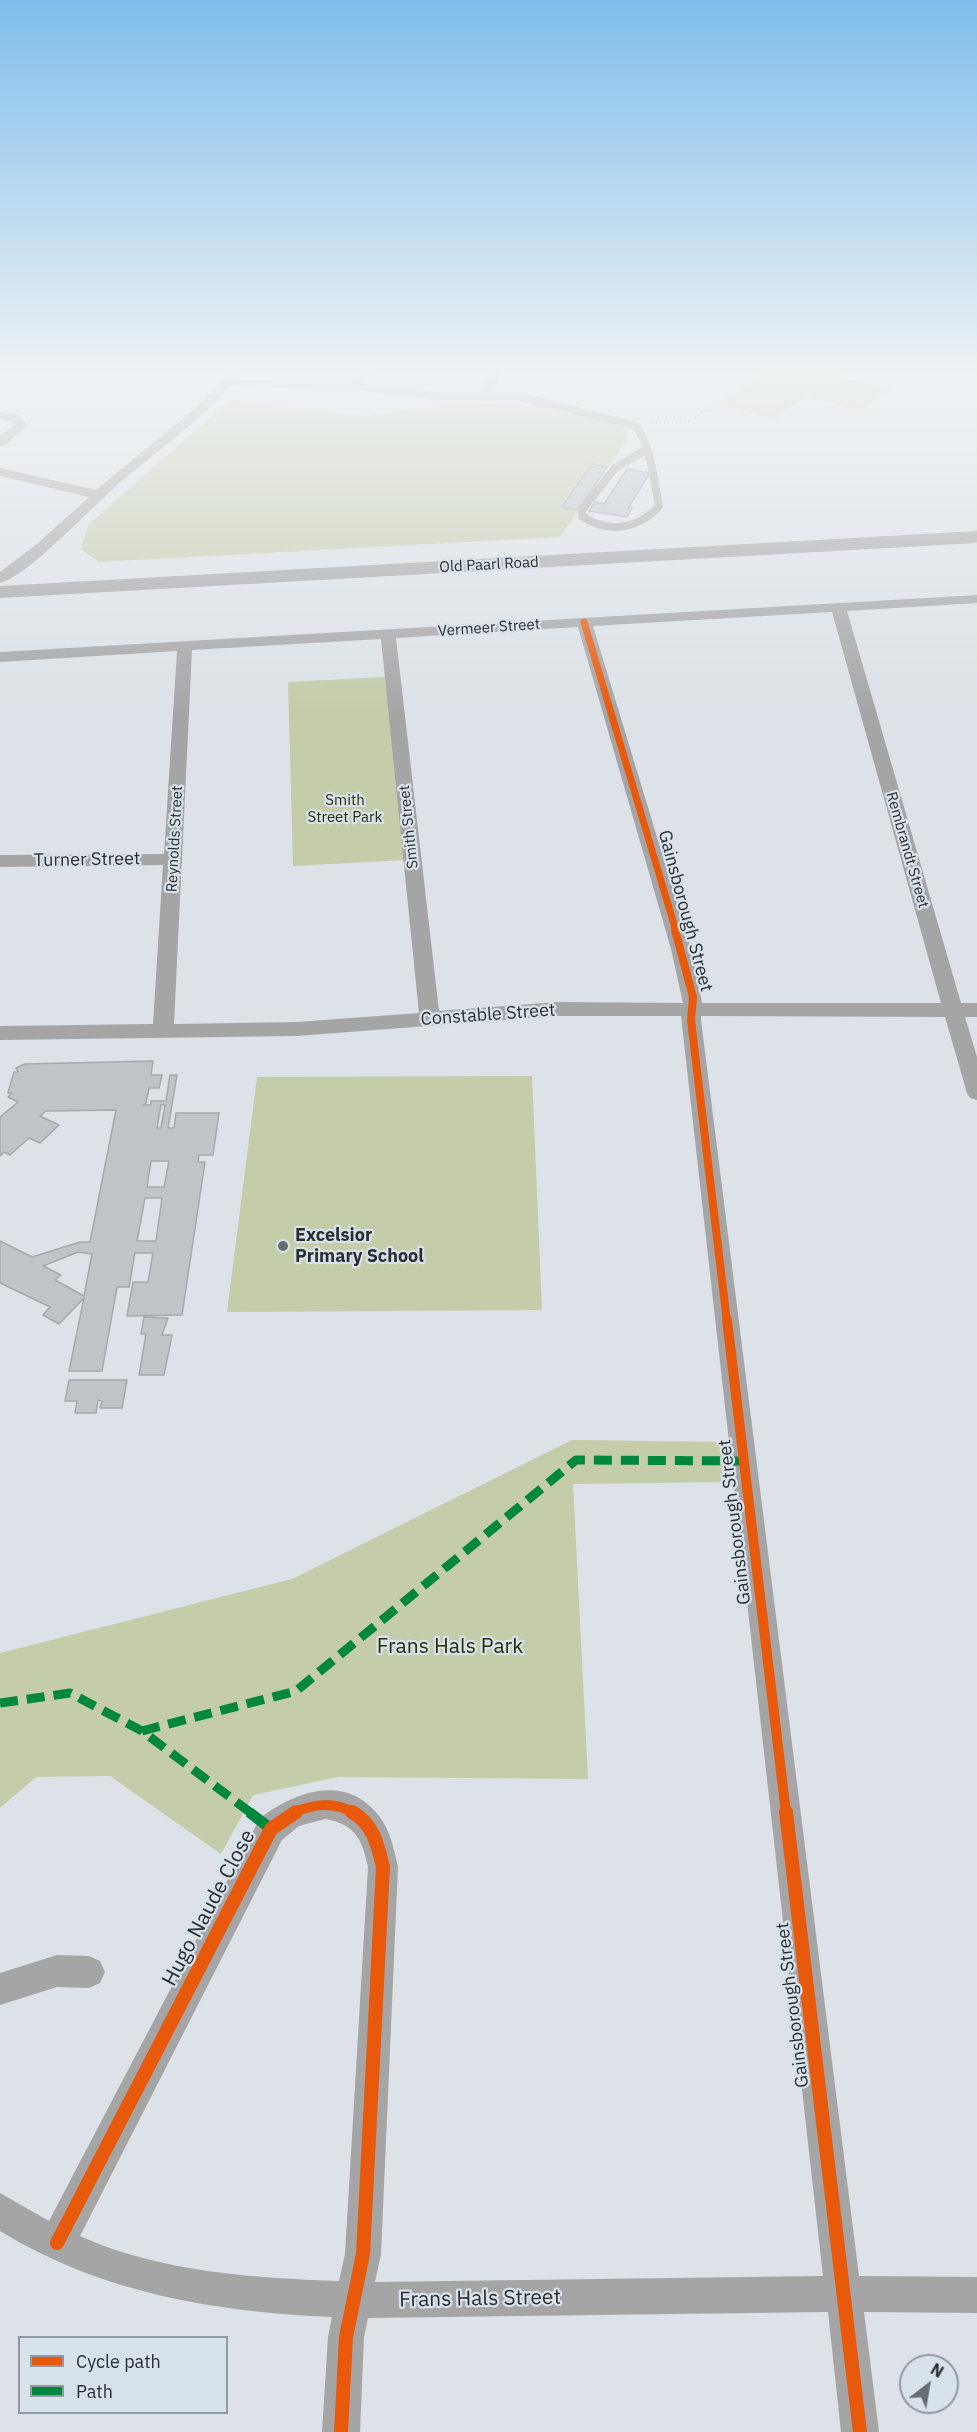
<!DOCTYPE html>
<html>
<head>
<meta charset="utf-8">
<style>
  body { margin:0 }
  #map { position:relative; width:977px; height:2432px; overflow:hidden; background:#dce2e7; font-family:"IBM Plex Sans",sans-serif }
  canvas { display:block }
  .legend { position:absolute; left:18px; top:2336px; width:210px; height:78px; box-sizing:border-box; background:#d8e2eb; border:2px solid #929aa1; margin:0; padding:8px 10px; list-style:none; font-size:18px; color:#2a2e31 }
  .legend li { display:flex; align-items:center; gap:12px; height:30px }
  .legend b { width:30px; border:2px solid #929aa1 }
  .north { position:absolute; left:899px; top:2354px; width:60px; height:60px; box-sizing:border-box; background:#d8e2eb; border:2px solid #929aa1; border-radius:50%; rotate:31deg; font-size:16px; font-weight:700; line-height:24px; text-align:center; color:#2a2e31 }
  .north::after { content:''; display:block; margin:auto; width:21px; height:27px; background:#686d71; clip-path:polygon(50% 0,100% 100%,50% 72%,0 100%) }
</style>
</head>
<body>
<div id="map">
<canvas width="977" height="2432"></canvas>
<ul class="legend">
<li><b style="height:8px;background:#e8590c"></b>Cycle path</li>
<li><b style="height:8px;background:#00873e"></b>Path</li>
</ul>
<div class="north">N</div>
</div>
<script>
const g = document.querySelector('canvas').getContext('2d');
g.lineJoin = 'round';
function fillPath(path, color) {
  g.fillStyle = color;
  g.fill(path, 'evenodd');
}
function stroke(path, color, width, dash) {
  g.strokeStyle = color;
  g.lineWidth = width;
  g.lineCap = dash ? 'butt' : 'round';
  g.setLineDash(dash || []);
  g.stroke(path);
}
function write(font, color, halo, rows, align = 'center') {
  g.font = font + ' "IBM Plex Sans",sans-serif';
  g.lineWidth = 4.5;
  g.setLineDash([]);
  g.textBaseline = 'middle';
  g.strokeStyle = halo;
  g.fillStyle = color;
  for (const [text, x, y, turn = 0] of rows) {
    g.save();
    g.translate(x, y);
    g.rotate((+turn || 0) * Math.PI / 180);
    g.textAlign = isNaN(turn) ? turn : align;
    if (halo) g.strokeText(text, 0, 0);
    g.fillText(text, 0, 0);
    g.restore();
  }
}
const green = new Path2D(`
  M760 375H834L891 389 862 411 805 396 774 419 718 404Z
  M230 400 363 416 465 402 537 406 622 426 628 433 623 446 560 537 99 562 81 549 89 524Z
  M385 677 405 860 293 866 288 682Z
  M532 1076 542 1310 227 1312 257 1077Z
  M572 1440 724 1442 727 1482 573 1484 588 1779 338 1777 253 1795 221 1854 110 1776 36 1777 0 1808V1653L292 1579Z`);
const building = new Path2D(`
  M592 464 607 467 578 510 562 507Z
  M627 469 650 473 628 508H632L627 517 589 511 595 502 604 504Z
  M153 1061 151 1075H162L159 1088H149L146 1103 143 1105H151V1101H166L170 1075H177L168 1128H174L176 1113H219L213 1155H199L198 1162H205L182 1315 127 1316 133 1282H148L153 1253H135L129 1287H117L102 1371H69L84 1298 59 1324 43 1315 50 1307 0 1283V1241L32 1257 80 1242H90L116 1110 46 1111 40 1116 59 1125 40 1143 29 1138 10 1155 4 1152 0 1156V1117L18 1102 8 1097 12 1093H8L14 1072H18L16 1068 25 1064ZM161 1105H165L161 1128H157ZM151 1161H169L164 1187H147ZM145 1198H162L156 1241H137ZM78 1252 92 1254 84 1296 55 1280 61 1275 43 1266Z
  M144 1317 168 1318 162 1335H172L164 1375H139L146 1334H141Z
  M69 1380H127L122 1408H100L102 1401 98 1400 96 1413H75L77 1401H65Z`);
const path = new Path2D(`
  M652 423 690 421 758 375`);
const service = new Path2D(`
  M350 385 439 396H517L633 425C650 436 655 487 659 506 639 529 607 534 582 516V510L615 468 645 450
  M487 394 488 381 495 378V375`);
const minor = new Path2D(`
  M228 375H240L237 379 348 381 362 375H376L350 389 231 386C197 423 155 453 116 486 92 507 27 577 0 583V572L38 543 89 497 0 476V468L96 490 187 415Z
  M0 412 19 415 27 425 5 446 0 447V436L14 425 11 421 0 420Z
  M977 595V603L847 611 961 1003H977V1017H965L977 1057V1100L970 1098 967 1093 945 1017 701 1016V1020L859 2276 977 2277V2313L864 2312 879 2432H841L828 2312 368 2318 364 2337 360 2432H322L328 2337 332 2317C215 2312 101 2293 0 2231V2193L49 2221 260 1818C296 1791 346 1773 379 1816 390 1830 394 1849 398 1867L381 2254 375 2282 823 2276 681 1016H558L297 1036 0 1040V1026L153 1024 163 865 0 867V855L164 854 177 651 0 662V652ZM832 612 941 1003H702L691 949 593 626ZM578 627 671 949 683 1003 558 1002 439 1011 396 638ZM381 639 419 1013 297 1022 174 1024 192 650ZM325 1819C355 1824 362 1839 368 1867L345 2254 339 2281C254 2278 159 2272 80 2236L282 1840 299 1826Z
  M57 1955 89 1956 100 1961 105 1972 100 1983 89 1988 57 1987 0 2005V1973Z`);
const secondary = new Path2D(`
  M977 531V543L0 598V586Z`);
const quietFar1 = new Path2D(`
  M0 1703 70 1693 142 1731 251 1813
  M142 1731 296 1691 576 1460 744 1461`);
const quiet = new Path2D(`
  M249 1812 271 1829`);
const cyclewayFar3 = new Path2D(`
  M584 622 676 931`);
const cyclewayFar2 = new Path2D(`
  M675 930 693 997 691 1020 727 1322`);
const cyclewayFar1 = new Path2D(`
  M727 1320 786 1813
  M293 1813C315 1803 333 1802 355 1813`);
const cycleway = new Path2D(`
  M786 1812 860 2432
  M57 2243 271 1829 296 1812
  M341 2432 346 2337 363 2254 383 1867C378 1846 373 1823 352 1812`);
const markers = [
  [283,1246,6,"#686d71"]
];
const farStreetnames = [
  ["Old Paarl Road",489,565,-3],
  ["Vermeer Street",489,628,-4],
  ["Smith Street",409,827,-96],
  ["Reynolds Street",175,839,-87],
  ["Rembrandt Street",907,850,74]
];
const farParknames = [
  ["Smith",345,801],
  ["Street Park",345,818]
];
const streetNames = [
  ["Turner Street",87,860,-1],
  ["Gainsborough Street",685,911,75],
  ["Constable Street",488,1015,-4],
  ["Gainsborough Street",735,1522,-97],
  ["Gainsborough Street",793,2005,-97]
];
const poiNames = [
  ["Excelsior",295,1236],
  ["Primary School",295,1257]
];
const nearParknames = [
  ["Frans Hals Park",450,1647]
];
const nearStreetnames = [
  ["Hugo Naude Close",209,1908,-62],
  ["Frans Hals Street",480,2299,-1]
];
fillPath(green, '#c4ccaa');
fillPath(building, '#c0c4c8');
stroke(building, '#a5a9ad', 1.5);
stroke(path, '#a8a9ac', 2, [1, 3]);
stroke(service, '#a5a5a6', 8);
fillPath(minor, '#a5a5a6');
fillPath(secondary, '#a4a4a6');
stroke(quietFar1, '#00873e', 9, [18, 9]);
stroke(quiet, '#00873e', 11, [22, 11]);
stroke(cyclewayFar3, '#e8590c', 7);
stroke(cyclewayFar2, '#e8590c', 8);
stroke(cyclewayFar1, '#e8590c', 10);
stroke(cycleway, '#e8590c', 14);
const sky = g.createLinearGradient(0, 0, 0, 715);
sky.addColorStop(0, '#7fbdec');
sky.addColorStop(0.52, '#eff2f4');
sky.addColorStop(1, '#eff2f400');
g.fillStyle = sky;
g.fillRect(0, 0, 977, 715);
for (const [x, y, r, color] of markers) {
  const dot = new Path2D();
  dot.arc(x, y, r, 0, 2 * Math.PI);
  g.fillStyle = color;
  g.fill(dot);
  stroke(dot, '#d8e2eb', 2);
}
write('15px', '#2a2e31', '#d8e2eb', farStreetnames);
write('15px', '#292d04', '#d8e2eb', farParknames);
write('18px', '#2a2e31', '#d8e2eb', streetNames);
write('bold 18px', '#2a2e31', '#d8e2eb', poiNames, 'left');
write('21px', '#292d04', '#d8e2eb', nearParknames);
write('21px', '#2a2e31', '#d8e2eb', nearStreetnames);
</script>
</body>
</html>
